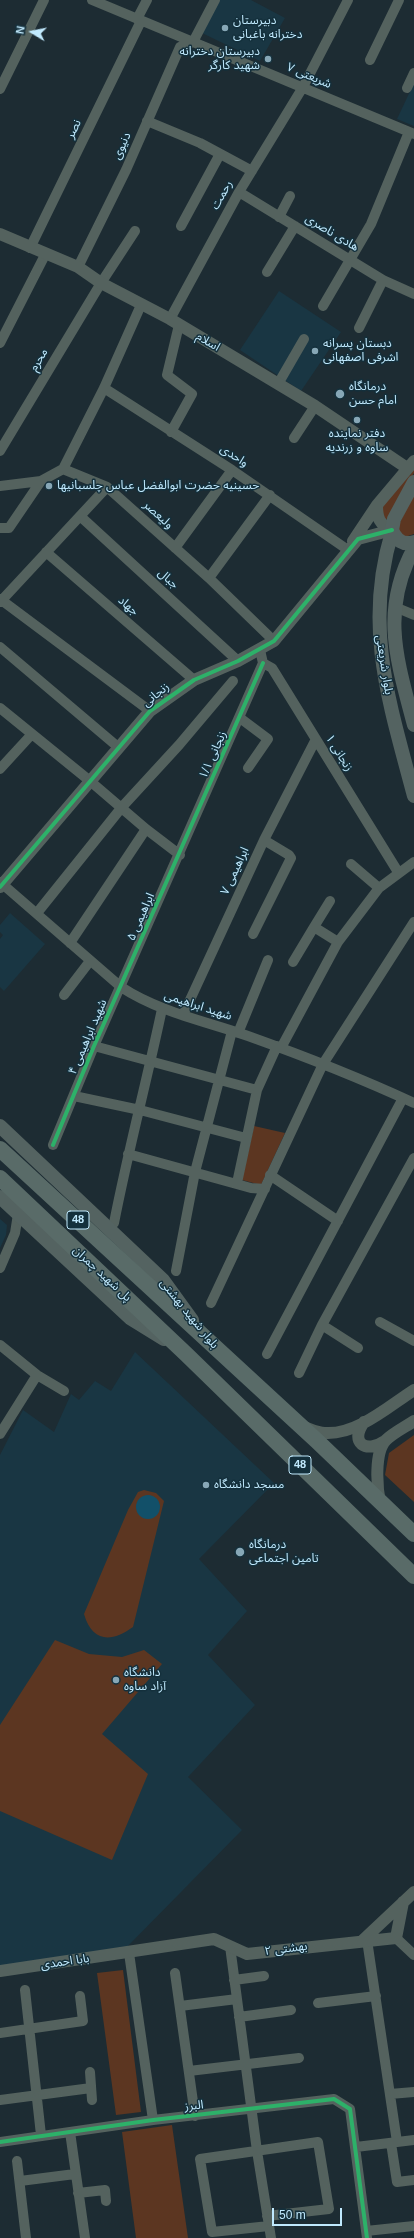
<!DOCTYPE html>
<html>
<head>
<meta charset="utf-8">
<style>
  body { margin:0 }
  #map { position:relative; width:414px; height:2238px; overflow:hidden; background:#1d2c33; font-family:Helvetica,sans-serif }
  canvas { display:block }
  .north { position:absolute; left:12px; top:12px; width:40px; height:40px; -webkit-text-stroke:3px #14303c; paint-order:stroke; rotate:280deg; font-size:11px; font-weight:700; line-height:16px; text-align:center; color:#c0e9fd }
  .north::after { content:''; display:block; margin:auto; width:14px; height:18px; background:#c0e9fd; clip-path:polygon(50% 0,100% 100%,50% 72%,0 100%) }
  .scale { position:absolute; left:272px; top:2208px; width:70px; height:18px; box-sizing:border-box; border:2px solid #c0e9fd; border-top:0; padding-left:5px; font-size:12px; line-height:14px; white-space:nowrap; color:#c0e9fd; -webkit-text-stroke:3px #14303c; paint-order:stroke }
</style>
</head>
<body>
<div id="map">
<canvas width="414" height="2238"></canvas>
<div class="north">N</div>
<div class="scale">50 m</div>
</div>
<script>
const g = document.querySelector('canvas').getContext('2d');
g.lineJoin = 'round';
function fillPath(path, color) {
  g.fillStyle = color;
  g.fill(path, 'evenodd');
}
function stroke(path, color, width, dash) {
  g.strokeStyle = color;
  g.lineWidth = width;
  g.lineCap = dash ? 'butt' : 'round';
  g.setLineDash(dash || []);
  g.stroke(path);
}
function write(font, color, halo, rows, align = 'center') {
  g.font = font + ' Helvetica,"Noto Sans Arabic",sans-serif';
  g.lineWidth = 3;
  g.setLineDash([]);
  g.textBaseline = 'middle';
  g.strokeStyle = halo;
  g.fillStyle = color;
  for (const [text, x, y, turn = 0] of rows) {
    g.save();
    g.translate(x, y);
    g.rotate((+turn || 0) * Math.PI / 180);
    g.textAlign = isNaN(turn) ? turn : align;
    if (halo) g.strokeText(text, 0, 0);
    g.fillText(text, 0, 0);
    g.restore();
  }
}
const built = new Path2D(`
  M218 0H251L285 18 260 61 202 33Z
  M414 83V126L397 119Z
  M279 291 341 332 301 391 240 350Z
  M10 913 45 944 4 991 0 987V939L3 935 0 932V925Z
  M0 1219 7 1225 6 1235 0 1248Z
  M135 1352 274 1483 199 1559 247 1611 208 1655 255 1705 188 1777 242 1830 123 1951 0 1966V1455L23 1410 54 1432 71 1394 79 1400 95 1381 111 1391Z`);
const green = new Path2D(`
  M414 468V473L389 518 385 520 381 506Z
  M414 494V534L405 537 399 533 398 526Z
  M254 1126 285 1133 261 1185 242 1180Z
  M414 1435V1502L385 1475 389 1453Z
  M144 1490 156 1493 164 1501 133 1627C111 1643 92 1642 84 1614L128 1510 138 1492Z
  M55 1640 89 1654 122 1657 144 1650 162 1664 102 1734 148 1774 112 1860 0 1811V1725Z
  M123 1970 141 2112 116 2115 97 1973Z
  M172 2125 188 2238H136L122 2132Z`);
const water = new Path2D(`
  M136 1507a12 12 0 1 1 24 0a12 12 0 1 1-24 0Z`);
const minor = new Path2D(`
  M92 0 414 134
  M137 19 147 0
  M193 42 215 0
  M370 60 399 0
  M407 88 414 73
  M0 89 44 0
  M147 121 200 143 252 171
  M239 192 383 280 414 294
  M279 217 290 196
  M181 226 220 154
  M30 248 141 21
  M78 267 126 170 180 47 193 42
  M267 272 295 226
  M323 306 371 224 409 132
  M170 319 239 192 303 87 348 0
  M359 328 383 280
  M0 343 45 255
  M278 384 304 339
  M104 388 232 470 348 550
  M171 432 192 394 167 375 179 325
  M294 438 315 406
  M0 451 101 283 135 231
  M63 469 104 388 141 305
  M0 486 41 481 63 469 107 487 209 578 274 641
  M80 516 238 661
  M0 528H9L41 481
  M175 548 232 470
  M46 552 194 680
  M209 578 270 495
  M0 599 150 711
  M0 602 107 487
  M395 607 414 615
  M0 647 118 747
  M260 650 263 663 272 668 398 872
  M0 708 90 781 146 829 180 855
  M240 718 268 739 248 768
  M0 769 32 734
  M351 864 379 888
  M0 882 121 987C159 1012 205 1021 248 1036 304 1056 360 1078 414 1103
  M330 901 314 927 338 942
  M37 913 122 807 179 745 233 681
  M253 934 291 858 289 855 264 840
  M70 943 146 829
  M293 962 314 927
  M64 995 90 961
  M183 1015 264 840 316 739
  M238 1033 268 960
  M94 1046 257 1090
  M281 1048 338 942 379 888 414 862
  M74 1096 140 1110 246 1138
  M53 1145 94 1046 263 663
  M128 1154 251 1188 265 1189
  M270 1175 338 1221
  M237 1183 257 1090 277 1046
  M114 1223C128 1151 147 1080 162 1009
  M0 1268 15 1233 18 1214
  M176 1271 195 1172 232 1031
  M211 1303 323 1064 414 922
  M380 1322 414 1341
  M322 1325 358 1348
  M0 1345 37 1375 64 1391
  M267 1354 403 1098
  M299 1373 322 1325 414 1158
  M0 1434 37 1375
  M396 1938 414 1955
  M367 1940 397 2142
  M230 1946 257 2151 271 2238
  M129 1953 153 2120
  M175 1973 195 2116
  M234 1980 264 1976
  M25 1990 41 2135
  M318 2003 376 1996
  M180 2006 237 1999
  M239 2017 291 2010
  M0 2033 83 2021 80 1996
  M189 2071 299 2058
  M90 2072 92 2100
  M390 2094 414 2092
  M0 2100 91 2088
  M70 2132 85 2238
  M0 2142 153 2120 334 2099 350 2109 367 2238
  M391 2143 397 2182 414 2180
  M356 2147 414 2140
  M17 2161 26 2238
  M20 2181 75 2174
  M78 2193 105 2190 106 2201
  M267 2216 329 2209 318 2142 200 2159 212 2232 269 2226
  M366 2231 414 2226`);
const tertiary = new Path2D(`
  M0 234 78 267 101 283 170 319 315 406 407 468
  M377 505C377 518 379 524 392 530
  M353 541 377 505 414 461
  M0 887 150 711 194 680 238 661 274 641 358 539 392 530
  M364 1422C349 1443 366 1454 385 1441
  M304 1427C310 1429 318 1433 325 1433 357 1435 389 1406 414 1390
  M380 1503C377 1488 374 1452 386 1440 393 1433 405 1427 414 1421
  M363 1940 414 1892
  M0 1971 214 1939 247 1954 396 1938 403 1902`);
const secondary = new Path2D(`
  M414 482 394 519 392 530C396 540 403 546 414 542
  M392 532C363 627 390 705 414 796
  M414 548C380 611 397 660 414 725
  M0 1126 163 1280 192 1320
  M0 1197 130 1318 164 1339`);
const primary = new Path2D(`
  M0 1149 317 1441 414 1534
  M0 1178 186 1354 414 1576`);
const cycleway = new Path2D(`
  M0 887 150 711 194 680 238 661 274 641 358 539 392 530
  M53 1145 94 1046 263 663
  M0 2142 153 2120 334 2099 350 2109 367 2238`);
const markers = [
  [225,28,4,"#87a7b6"],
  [268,59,4,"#87a7b6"],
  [315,351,4,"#87a7b6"],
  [340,394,5,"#87a7b6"],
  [357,420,4,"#87a7b6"],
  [49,486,4,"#87a7b6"],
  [206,1485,4,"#87a7b6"],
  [240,1552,5,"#87a7b6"],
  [116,1680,4,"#87a7b6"]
];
const shields = [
  [78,1220,22],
  [300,1465,22]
];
const shieldNames = [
  ["48",78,1220],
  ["48",300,1465]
];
const poiNames = [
  ["دبیرستان",233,21],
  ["دخترانه باغبانی",233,35],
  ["دبیرستان دخترانه",260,52,"right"],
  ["شهید کارگر",260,66,"right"],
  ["دبستان پسرانه",323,344],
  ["اشرفی اصفهانی",323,358],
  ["درمانگاه",349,387],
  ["امام حسن",349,401],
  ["دفتر نماینده",357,434,"center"],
  ["ساوه و زرندیه",357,448,"center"],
  ["حسینیه حضرت ابوالفضل عباس چلسبانیها",57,486],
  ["مسجد دانشگاه",214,1485],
  ["درمانگاه",249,1545],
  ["تامین اجتماعی",249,1559],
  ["دانشگاه",124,1673],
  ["آزاد ساوه",124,1687]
];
const streetNames = [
  ["شریعتی ۷",309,76,23],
  ["نصر",74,129,-64],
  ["دنیوی",122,146,-66],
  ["رحمت",222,195,-61],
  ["هادی ناصری",332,233,31],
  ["اسلام",208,342,31],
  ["محرم",39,360,-59],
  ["واحدی",234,456,33],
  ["ولیعصر",158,515,42],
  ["جبال",168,579,42],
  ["جهاد",128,606,41],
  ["بلوار شریعتی",384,665,81],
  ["زنجانی",156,695,-39],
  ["زنجانی ۱",339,753,58],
  ["زنجانی ۱/۱",213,755,-66],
  ["ابراهیمی ۷",235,871,-65],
  ["ابراهیمی ۵",141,917,-66],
  ["شهید ابراهیمی",198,1006,18],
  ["شهید ابراهیمی ۴",88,1037,-67],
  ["پل شهید چمران",102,1274,43],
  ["بلوار شهید بهشتی",189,1314,51],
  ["بهشتی ۲",286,1949,-7],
  ["بابا احمدی",65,1962,-8],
  ["البرز",194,2106,-6]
];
fillPath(built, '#193643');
fillPath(green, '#5c3621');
fillPath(water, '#125069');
stroke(minor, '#54625e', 10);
stroke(tertiary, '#54625e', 12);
stroke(secondary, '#546361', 14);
stroke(primary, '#596b68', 16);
stroke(cycleway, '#2db169', 4);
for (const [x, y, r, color] of markers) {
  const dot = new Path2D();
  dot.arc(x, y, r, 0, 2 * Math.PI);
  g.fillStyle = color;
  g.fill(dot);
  stroke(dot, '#14303c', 1.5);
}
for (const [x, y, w] of shields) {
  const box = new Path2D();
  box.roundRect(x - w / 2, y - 9, w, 18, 3);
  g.fillStyle = '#14303c';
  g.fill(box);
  stroke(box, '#c0e9fd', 1);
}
write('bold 11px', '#c0e9fd', null, shieldNames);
write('12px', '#c0e9fd', '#14303c', poiNames, 'left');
write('12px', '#c0e9fd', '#14303c', streetNames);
</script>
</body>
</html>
